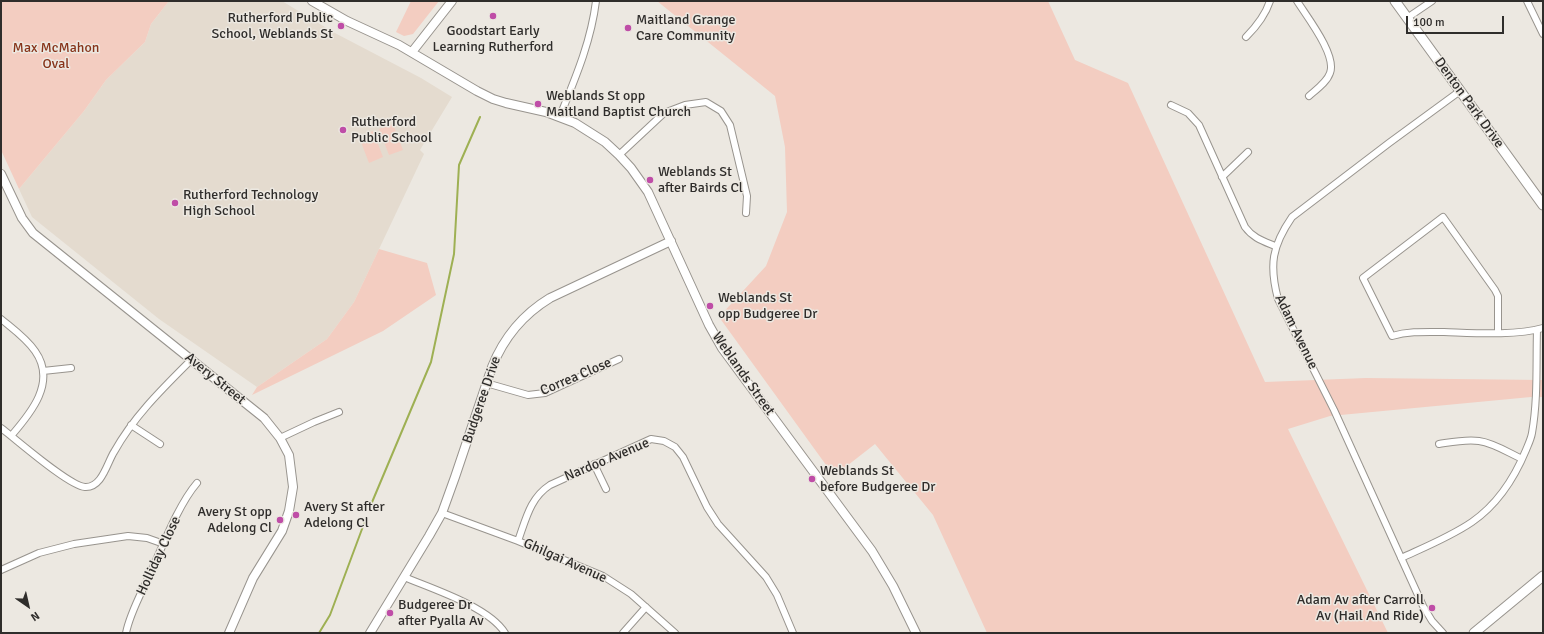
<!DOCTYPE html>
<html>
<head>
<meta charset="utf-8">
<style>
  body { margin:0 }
  #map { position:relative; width:1544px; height:634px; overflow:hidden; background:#ece8e1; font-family:Signika,sans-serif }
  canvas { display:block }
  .frame { position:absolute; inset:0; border:2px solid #2f2d2b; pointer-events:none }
  .north { position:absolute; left:8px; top:586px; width:40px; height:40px; -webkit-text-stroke:3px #ece8e1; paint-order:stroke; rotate:146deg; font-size:11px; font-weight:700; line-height:16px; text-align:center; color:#2f2d2b }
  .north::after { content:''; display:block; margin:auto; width:14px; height:18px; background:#2f2d2b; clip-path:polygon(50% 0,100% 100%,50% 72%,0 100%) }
  .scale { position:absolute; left:1406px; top:16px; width:98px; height:18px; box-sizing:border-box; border:2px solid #2f2d2b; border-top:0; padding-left:5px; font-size:12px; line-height:14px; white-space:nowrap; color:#2f2d2b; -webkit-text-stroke:3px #ece8e1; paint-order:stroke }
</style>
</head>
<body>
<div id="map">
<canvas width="1544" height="634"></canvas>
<div class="frame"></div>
<div class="north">N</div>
<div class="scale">100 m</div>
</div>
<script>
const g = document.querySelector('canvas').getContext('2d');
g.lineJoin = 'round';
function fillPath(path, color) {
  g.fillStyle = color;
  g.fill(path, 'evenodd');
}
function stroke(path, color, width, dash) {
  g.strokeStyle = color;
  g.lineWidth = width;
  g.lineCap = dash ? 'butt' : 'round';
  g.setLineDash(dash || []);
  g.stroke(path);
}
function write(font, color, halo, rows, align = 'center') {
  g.font = font + ' Signika,sans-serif';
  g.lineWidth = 3;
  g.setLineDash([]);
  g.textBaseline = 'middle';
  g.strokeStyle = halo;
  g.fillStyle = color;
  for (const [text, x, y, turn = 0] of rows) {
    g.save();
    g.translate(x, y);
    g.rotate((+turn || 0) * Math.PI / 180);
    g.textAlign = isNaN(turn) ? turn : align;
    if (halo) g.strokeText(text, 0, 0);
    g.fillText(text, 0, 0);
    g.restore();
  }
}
const built = new Path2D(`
  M169 1H282L333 32 421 78 452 97 420 150 424 154 354 302 327 339 257 387 159 319 32 217 19 189 84 111 106 80 145 42 151 24Z`);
const green = new Path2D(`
  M1 1H169L151 24 145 42 106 80 84 111 19 189 1 150Z
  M411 1H439L413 34 404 36 396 32Z
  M657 1H1048L1075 60 1128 83 1265 382 1366 378 1543 380V397H1531L1330 416 1288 429 1388 633H987L933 515 875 444 834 476 719 317 766 266 787 212 785 147 775 96Z
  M393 124 403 150 389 155 379 129Z
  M373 131 383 157 369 163 359 137Z
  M379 249 427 263 436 295 383 331 252 395 257 387 327 339 354 302Z`);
const stream = new Path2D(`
  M370 507 431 362 454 254 459 165 480 117
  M319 633 330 615 365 521`);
const minor = new Path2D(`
  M1297 1C1307 17 1337 55 1330 73 1327 82 1317 89 1309 96
  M1527 1 1543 34
  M1407 18 1432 1
  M1246 37C1257 26 1265 16 1270 1
  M1171 105 1188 113 1199 125 1245 227C1253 238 1263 241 1275 246
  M560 116C575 79 591 42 596 1
  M619 155 664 113 685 105 706 102 721 111 730 125 747 196 746 213
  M1222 177 1248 152
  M1 319C13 329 26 338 35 351 57 382 31 413 11 436
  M1498 332V296L1495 290 1443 217 1363 278 1392 336C1409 331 1426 332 1444 332 1474 333 1515 336 1543 328
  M43 371 71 368
  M486 383 528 395 545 393 619 359
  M131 425 160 444
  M1 428C17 440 69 486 85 487 102 488 107 463 114 452 134 416 163 388 192 359
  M280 438 314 422 339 412
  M1439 444C1452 442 1466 439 1479 441 1494 443 1509 453 1522 459
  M594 464 606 489
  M442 513 518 541 603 576 631 594 675 633
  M518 541C526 519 530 498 550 485L651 439 664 441 675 447 683 457 707 507 718 524 766 577 777 595 793 633
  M1401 558C1425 547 1450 537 1472 522 1498 504 1514 479 1526 450 1528 445 1531 439 1532 433 1538 399 1536 364 1537 330
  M1 570 39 553 74 544 128 536 147 538 164 544
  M404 577C433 589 489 607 505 633
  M126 633C130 613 141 594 149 576 162 548 178 505 197 483
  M623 633 646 607
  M1443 633 1432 621 1423 606 1334 410 1278 299C1269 265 1272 246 1292 217L1389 143 1460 91`);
const tertiary = new Path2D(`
  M312 1 347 21 399 45 477 91 493 99 506 103 546 112 575 123 605 142 619 155 631 168 648 192 709 325 722 348 872 551 893 586 916 633
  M412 52 452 1
  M1 174 22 218 33 233 264 418 280 438 289 455 293 487 289 511 282 531 253 578 229 633
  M370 633 429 536 442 513 455 477 492 367C504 337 522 315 550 298L671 241`);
const secondary = new Path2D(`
  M1395 1 1543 205
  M1474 633 1543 576`);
const markers = [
  [493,16,4,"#bf4da7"],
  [341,26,4,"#bf4da7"],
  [628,28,4,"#bf4da7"],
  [538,104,4,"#bf4da7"],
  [343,130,4,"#bf4da7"],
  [650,180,4,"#bf4da7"],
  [175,203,4,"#bf4da7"],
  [710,306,4,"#bf4da7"],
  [812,479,4,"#bf4da7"],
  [296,515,4,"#bf4da7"],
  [280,520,4,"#bf4da7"],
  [1432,608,4,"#bf4da7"],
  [390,613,4,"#bf4da7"]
];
const poiNames = [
  ["Rutherford Public",333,18,"right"],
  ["School, Weblands St",333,34,"right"],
  ["Maitland Grange",636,20],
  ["Care Community",636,36],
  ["Goodstart Early",493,31,"center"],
  ["Learning Rutherford",493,47,"center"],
  ["Weblands St opp",546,96],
  ["Maitland Baptist Church",546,112],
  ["Rutherford",351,122],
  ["Public School",351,138],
  ["Weblands St",658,172],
  ["after Bairds Cl",658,188],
  ["Rutherford Technology",183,195],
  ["High School",183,211],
  ["Weblands St",718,298],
  ["opp Budgeree Dr",718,314],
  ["Weblands St",820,471],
  ["before Budgeree Dr",820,487],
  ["Avery St after",304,507],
  ["Adelong Cl",304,523],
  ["Avery St opp",272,512,"right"],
  ["Adelong Cl",272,528,"right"],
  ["Adam Av after Carroll",1424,600,"right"],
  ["Av (Hail And Ride)",1424,616,"right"],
  ["Budgeree Dr",398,605],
  ["after Pyalla Av",398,621]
];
const parkNames = [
  ["Max McMahon",56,48],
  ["Oval",56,64]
];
const streetNames = [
  ["Denton Park Drive",1469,103,54],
  ["Adam Avenue",1296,332,64],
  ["Weblands Street",743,374,55],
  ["Correa Close",576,377,-23],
  ["Avery Street",215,379,39],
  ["Budgeree Drive",482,400,-71],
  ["Nardoo Avenue",607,460,-23],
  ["Holliday Close",159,556,-65],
  ["Ghilgai Avenue",565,561,24]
];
fillPath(built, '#e4dbcf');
fillPath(green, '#f3cdc1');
stroke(stream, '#9eb053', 2);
stroke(minor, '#98948e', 8);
stroke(tertiary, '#98948e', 10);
stroke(secondary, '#98948e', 11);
stroke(minor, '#fff', 6);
stroke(tertiary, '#fff', 8);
stroke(secondary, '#fff', 9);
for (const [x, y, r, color] of markers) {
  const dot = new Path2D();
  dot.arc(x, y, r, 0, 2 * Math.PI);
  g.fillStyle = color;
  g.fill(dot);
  stroke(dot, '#ece8e1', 1.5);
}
write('14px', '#2f2d2b', '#ece8e1', poiNames, 'left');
write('14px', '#87341a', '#ece8e1', parkNames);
write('14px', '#2f2d2b', '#ece8e1', streetNames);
</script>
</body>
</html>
